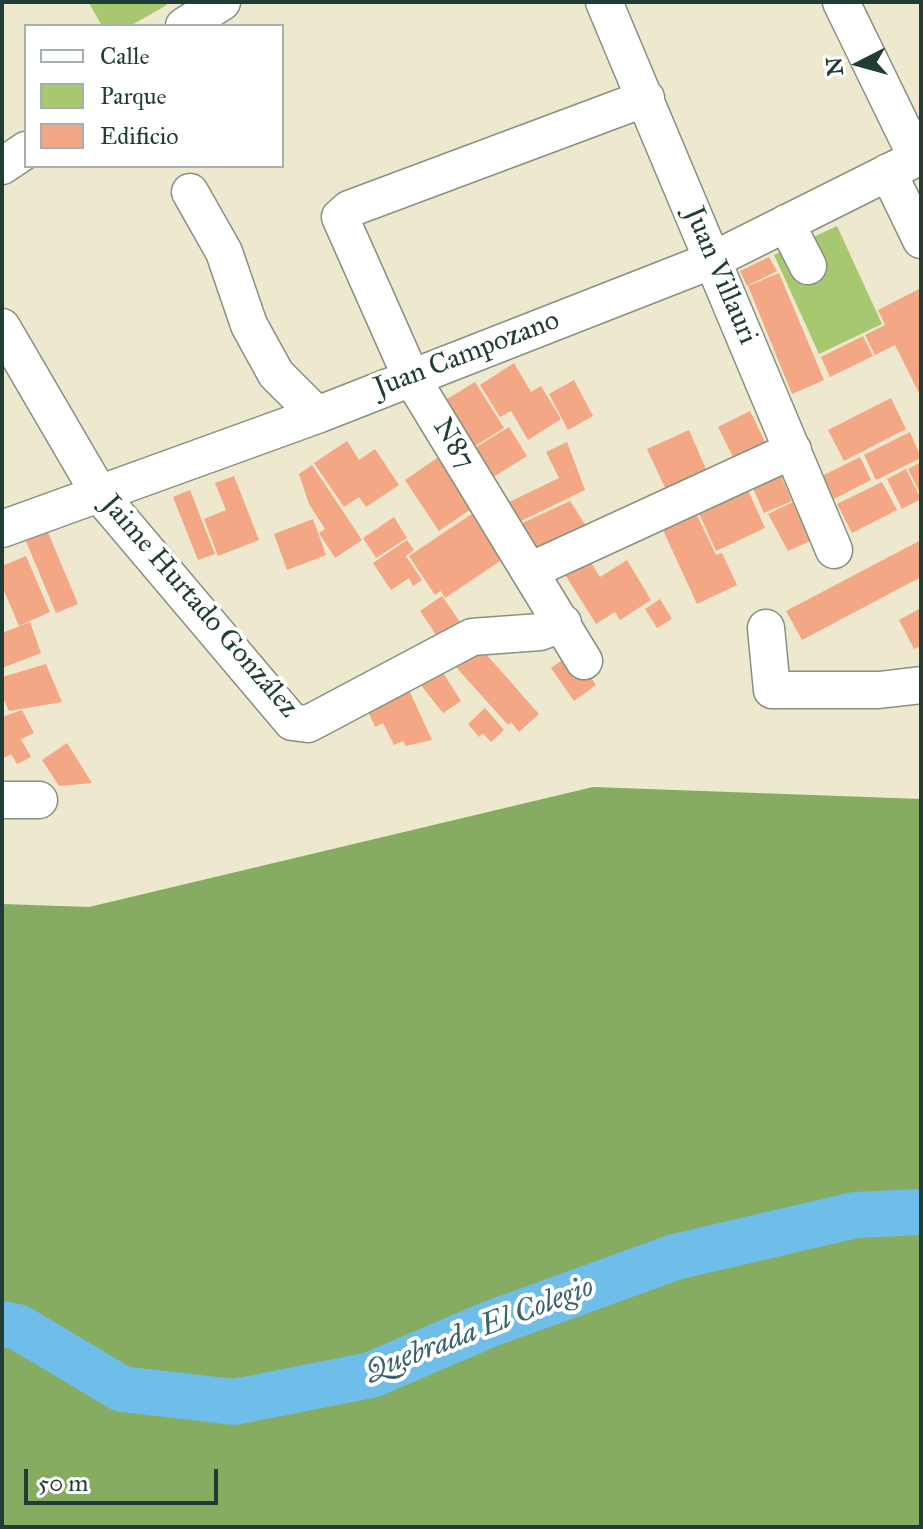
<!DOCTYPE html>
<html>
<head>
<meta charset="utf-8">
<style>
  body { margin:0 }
  #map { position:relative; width:923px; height:1529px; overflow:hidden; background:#ede8ce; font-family:"IM FELL Great Primer",serif }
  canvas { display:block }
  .frame { position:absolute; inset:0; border:4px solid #1f3d34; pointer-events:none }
  .legend { position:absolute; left:24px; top:24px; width:260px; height:144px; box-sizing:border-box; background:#fff; border:2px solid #a5b1ae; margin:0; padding:10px 14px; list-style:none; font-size:24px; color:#1f3d34 }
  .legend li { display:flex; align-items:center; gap:16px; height:40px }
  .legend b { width:40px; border:2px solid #a5b1ae }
  .north { position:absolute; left:819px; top:24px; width:80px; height:80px; -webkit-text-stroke:6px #fff; paint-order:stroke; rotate:264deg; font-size:22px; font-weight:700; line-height:32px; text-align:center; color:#1f3d34 }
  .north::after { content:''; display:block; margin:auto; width:28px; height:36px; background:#1f3d34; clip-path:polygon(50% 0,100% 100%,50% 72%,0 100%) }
  .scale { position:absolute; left:24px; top:1469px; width:194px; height:36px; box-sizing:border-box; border:4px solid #1f3d34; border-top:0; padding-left:10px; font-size:24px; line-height:28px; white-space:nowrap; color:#1f3d34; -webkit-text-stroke:6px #fff; paint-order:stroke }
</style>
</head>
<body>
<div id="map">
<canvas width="923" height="1529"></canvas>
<div class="frame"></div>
<ul class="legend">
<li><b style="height:10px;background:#fff"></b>Calle</li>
<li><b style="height:22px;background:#a8c870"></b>Parque</li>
<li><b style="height:22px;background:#f4a785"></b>Edificio</li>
</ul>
<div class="north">N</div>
<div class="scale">50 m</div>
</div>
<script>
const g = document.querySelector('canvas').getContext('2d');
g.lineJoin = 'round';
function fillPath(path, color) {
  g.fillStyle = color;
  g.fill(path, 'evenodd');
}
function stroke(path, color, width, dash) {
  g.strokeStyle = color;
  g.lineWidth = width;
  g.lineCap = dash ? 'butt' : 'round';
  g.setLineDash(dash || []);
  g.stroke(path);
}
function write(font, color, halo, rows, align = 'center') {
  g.font = font + ' "IM FELL Great Primer",serif';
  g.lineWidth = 8;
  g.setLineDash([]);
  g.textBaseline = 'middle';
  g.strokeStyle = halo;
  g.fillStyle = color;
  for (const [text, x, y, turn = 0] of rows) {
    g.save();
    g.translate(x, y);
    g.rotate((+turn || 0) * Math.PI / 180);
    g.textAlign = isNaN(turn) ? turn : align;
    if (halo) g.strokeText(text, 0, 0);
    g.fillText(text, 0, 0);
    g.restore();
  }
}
const green = new Path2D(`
  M165 2 167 5 130 26H102L89 3Z
  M837 226 882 324 819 354 774 255Z`);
const forest = new Path2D(`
  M593 787 921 799V1527H2V904L89 907Z`);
const river = new Path2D(`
  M2 1324 18 1327 122 1389 234 1402 371 1375 490 1324 675 1257 855 1215 921 1212`);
const building = new Path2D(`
  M769 257 777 271 747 286 740 271Z
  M779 273 824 380 792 394 748 286Z
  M921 288V397L895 345 875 355 865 335 885 325 878 310Z
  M863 336 873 356 830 377 821 357Z
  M514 363 531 392 541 386 561 419 528 440 511 411 500 417 480 385Z
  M574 380 593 416 568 430 549 394Z
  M475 382 504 428 467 451 439 404Z
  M891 398 906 429 844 461 828 430Z
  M750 411 768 448 736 463 718 427Z
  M509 427 527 456 487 481 468 452Z
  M689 430 709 476 668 494 647 449Z
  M910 432 921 458 876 480 864 455Z
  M347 441 359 460 375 449 399 485 366 507 359 497 344 507 314 463Z
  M567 442 585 490 515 524 505 504 559 478 546 452Z
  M443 454 477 505 439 531 405 480Z
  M860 457 871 480 834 499 822 476Z
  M921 462V495L908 469Z
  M312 465 362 540 335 558 319 533 325 529 309 504 299 474Z
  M906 469 921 499 902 509 887 479Z
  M779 471 792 501 764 513 751 484Z
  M234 476 259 540 218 556 204 519 226 510 215 483Z
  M882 482 897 510 852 533 837 504Z
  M747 488 765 528 716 551 698 511Z
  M190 490 215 554 198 560 173 497Z
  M570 501 592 535 537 562 516 526Z
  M793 502 810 541 788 551 768 514Z
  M479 509 509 555 445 598 441 591 435 595 409 556Z
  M695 511 716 555 722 553 737 585 697 604 661 526Z
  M394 517 407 538 376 558 363 538Z
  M313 519 326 555 287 570 274 534Z
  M47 530 78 604 56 613 25 539Z
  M407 540 414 550 406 556 422 580 413 586 409 578 391 590 373 563Z
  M921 540V577L802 640 786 611Z
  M26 556 50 612 19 626 2 586V566Z
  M588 558 600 577 627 560 651 600 620 620 615 612 596 624 564 573Z
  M442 596 469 635 447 651 420 611Z
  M660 599 672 619 657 628 645 609Z
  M921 608V646L914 649 899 620Z
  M30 622 41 653 2 668V633Z
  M478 645 539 714 519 732 511 722 508 725 455 666Z
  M573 652 596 685 574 701 551 668Z
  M46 664 62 702 9 711 2 695V677Z
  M442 671 461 701 443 713 420 684Z
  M408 688 432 740 406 746 403 741 394 745 383 723 375 727 366 707Z
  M485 708 504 730 491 742 483 733 479 737 468 724Z
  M22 710 34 733 21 739 31 757 17 764 11 754 2 759V717Z
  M67 743 92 783 59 786 42 760Z`);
const minor = new Path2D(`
  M604 2 834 550
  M841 2 917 158
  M184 26 222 2
  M2 166 26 150
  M888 172 921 240
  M190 192 224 252 249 325 276 374 317 415
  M786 223 808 266
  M2 327 100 495 292 722 308 724 472 637 540 632 563 623
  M2 529 317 415 713 260 921 156
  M532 570 793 450
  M766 628 772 690H879L921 685
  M584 661 411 377 340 217 349 209 646 98
  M2 800H39`);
const streetNames = [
  ["Juan Villauri",720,276,67],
  ["Juan Campozano",467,355,-21],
  ["N87",453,444,58],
  ["Jaime Hurtado González",199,607,49]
];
const waterNames = [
  ["Quebrada El Colegio",480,1330,-21]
];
fillPath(green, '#a8c870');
fillPath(forest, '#86ac62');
stroke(river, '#6fbde9', 46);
fillPath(building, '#f4a785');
stroke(minor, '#869281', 39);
stroke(minor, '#fff', 36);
write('28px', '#1f3d34', '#fff', streetNames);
write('italic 30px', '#37636a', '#fff', waterNames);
</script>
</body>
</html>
